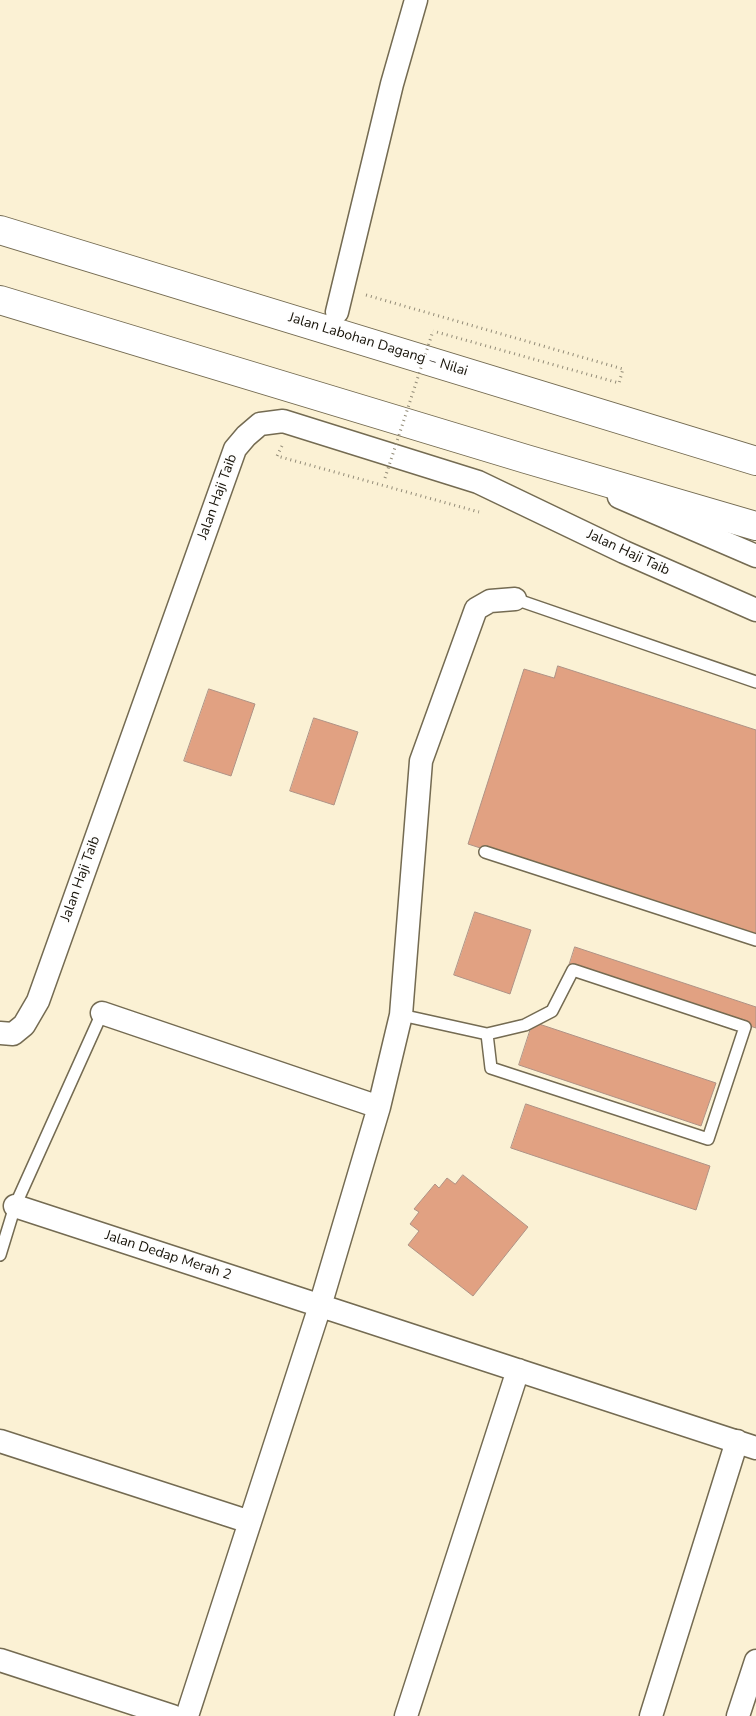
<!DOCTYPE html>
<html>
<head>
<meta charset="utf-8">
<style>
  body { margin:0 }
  canvas { display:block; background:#fbf1d4 }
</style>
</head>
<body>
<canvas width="756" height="1716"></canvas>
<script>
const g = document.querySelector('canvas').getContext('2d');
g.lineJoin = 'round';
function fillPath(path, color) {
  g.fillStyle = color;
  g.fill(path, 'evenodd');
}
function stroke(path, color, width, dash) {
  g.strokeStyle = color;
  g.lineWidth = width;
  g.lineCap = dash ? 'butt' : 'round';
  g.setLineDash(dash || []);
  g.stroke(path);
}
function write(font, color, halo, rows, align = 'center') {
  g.font = font + ' "Nunito Sans",sans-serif';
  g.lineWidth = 4;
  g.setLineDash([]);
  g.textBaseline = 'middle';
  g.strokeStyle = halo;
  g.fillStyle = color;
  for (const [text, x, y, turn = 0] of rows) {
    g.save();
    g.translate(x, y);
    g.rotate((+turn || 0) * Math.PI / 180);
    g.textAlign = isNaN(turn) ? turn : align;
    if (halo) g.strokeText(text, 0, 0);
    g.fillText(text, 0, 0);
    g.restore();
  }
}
const building = new Path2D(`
  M558 666 756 730V937L468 844 524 669 554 678Z
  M209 689 255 704 231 776 184 761Z
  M314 718 358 732 334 805 290 791Z
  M475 912 531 930 510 994 454 975Z
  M575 947 756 1007V1028L569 966Z
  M533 1022 716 1083 701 1126 519 1065Z
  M526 1104 710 1166 696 1210 511 1148Z
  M463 1175 528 1227 473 1296 408 1245 419 1231 410 1224 419 1212 414 1209 435 1184 439 1188 447 1178 455 1184Z`);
const path = new Path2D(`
  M366 295 623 369 619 383 433 331
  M282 446 277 456 479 512`);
const service = new Path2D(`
  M515 599 756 682
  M485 852 756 940
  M401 1015 487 1034 525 1025 552 1011 573 970 745 1027 708 1139 491 1068 487 1034
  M0 1255 15 1206 102 1013`);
const minor = new Path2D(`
  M337 312 392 84 416 0
  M619 497 756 556
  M102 1013 379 1107
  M0 1033 13 1034 24 1025 38 1001 235 449 246 436 260 424 283 421 478 482 624 552 756 610
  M15 1206 756 1448
  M0 1441 250 1522
  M0 1660 172 1716
  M187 1716 320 1306 379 1107 401 1015 421 761 476 609 490 601 515 599
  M406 1716 518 1370
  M651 1716 737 1441
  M738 1716 756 1661`);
const primary = new Path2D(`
  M0 230 756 461
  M0 300 526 459 756 526`);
const pathBridge = new Path2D(`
  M385 478 433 331`);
const streetNames = [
  ["Jalan Labohan Dagang ‒ Nilai",378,345,17],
  ["Jalan Haji Taib",218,497,-70],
  ["Jalan Haji Taib",628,553,25],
  ["Jalan Haji Taib",81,879,-70],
  ["Jalan Dedap Merah 2",168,1256,18]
];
fillPath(building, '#e1a182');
stroke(building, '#af9386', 1);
stroke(service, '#746b52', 14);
stroke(minor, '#746b52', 25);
stroke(primary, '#746b52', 30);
stroke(path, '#938c78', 3, [1, 4]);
stroke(service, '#fff', 11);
stroke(minor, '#fff', 22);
stroke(primary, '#fff', 28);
stroke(pathBridge, '#938c78', 3, [1, 4]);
write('14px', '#171309', '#fefefe', streetNames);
</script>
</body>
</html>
